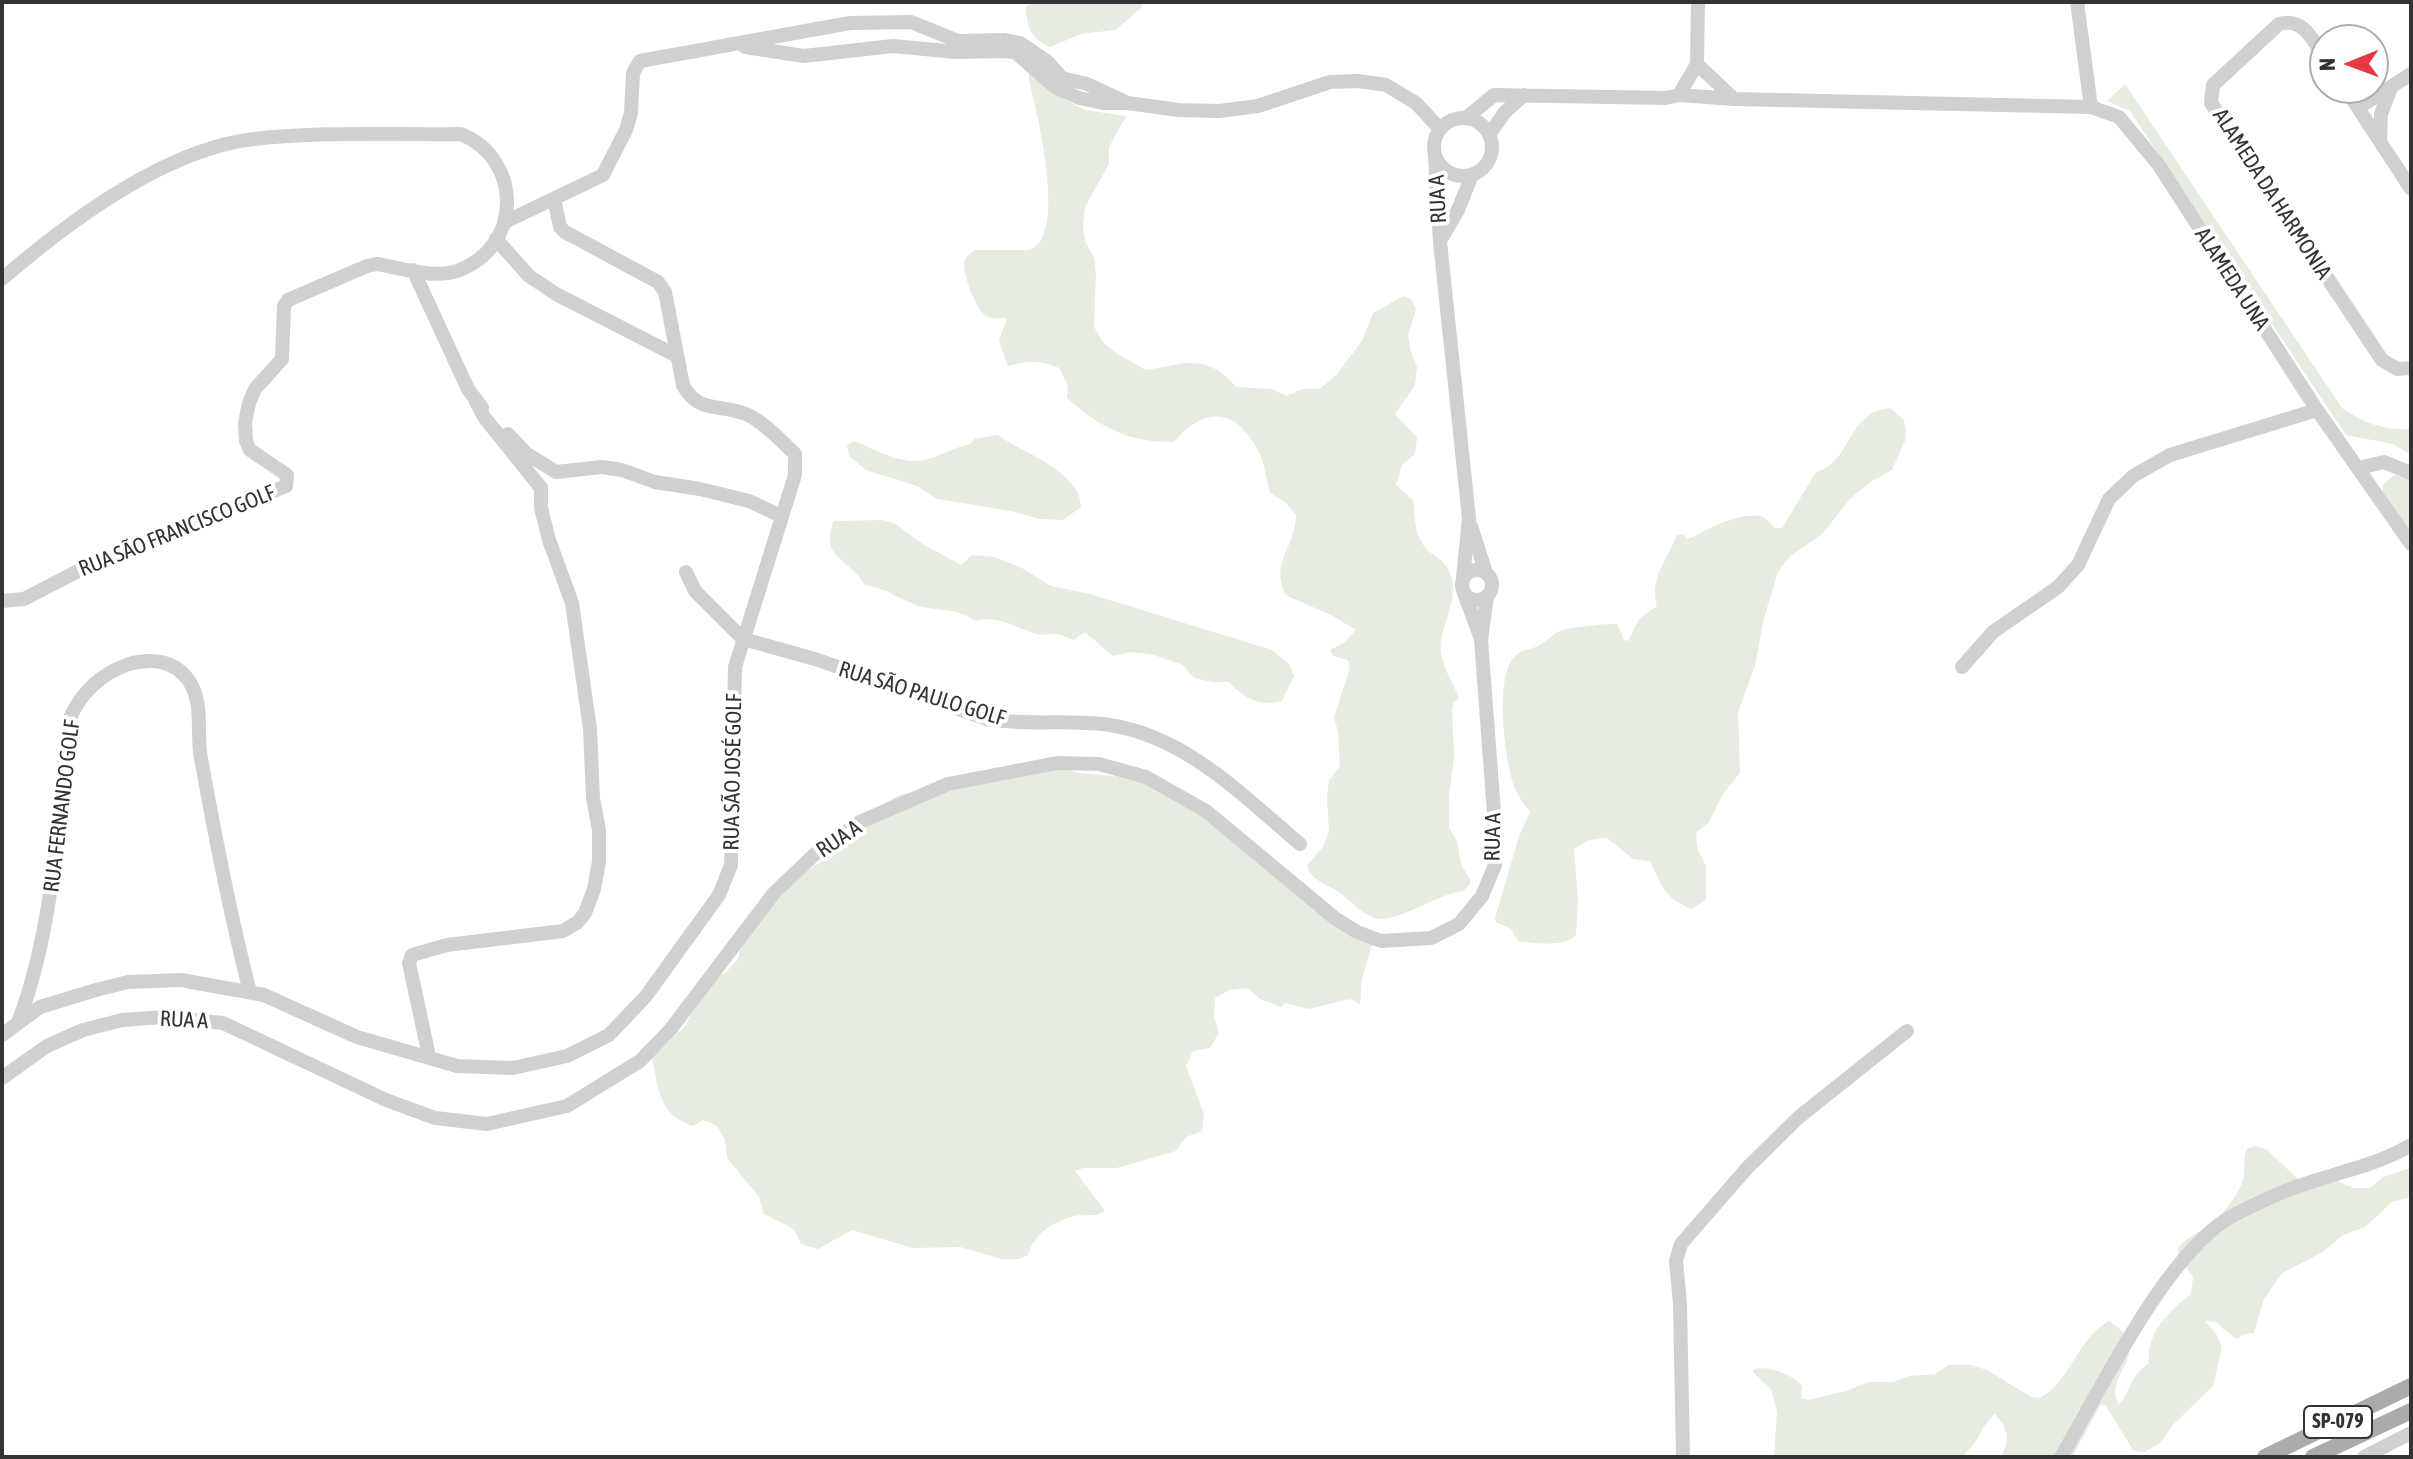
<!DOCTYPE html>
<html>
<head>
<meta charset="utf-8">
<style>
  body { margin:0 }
  #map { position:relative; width:2413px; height:1459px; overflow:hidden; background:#fff; font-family:"Asap Condensed",sans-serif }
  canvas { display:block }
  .frame { position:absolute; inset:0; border:4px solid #333; pointer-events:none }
  .north { position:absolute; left:2309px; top:24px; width:80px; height:80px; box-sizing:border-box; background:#fff; border:2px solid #adadad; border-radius:50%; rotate:269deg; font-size:22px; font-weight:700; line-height:32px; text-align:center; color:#333 }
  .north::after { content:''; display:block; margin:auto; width:28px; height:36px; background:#e63946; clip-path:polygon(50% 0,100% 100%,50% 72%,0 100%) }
</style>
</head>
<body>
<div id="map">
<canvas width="2413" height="1459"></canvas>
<div class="frame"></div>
<div class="north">N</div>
</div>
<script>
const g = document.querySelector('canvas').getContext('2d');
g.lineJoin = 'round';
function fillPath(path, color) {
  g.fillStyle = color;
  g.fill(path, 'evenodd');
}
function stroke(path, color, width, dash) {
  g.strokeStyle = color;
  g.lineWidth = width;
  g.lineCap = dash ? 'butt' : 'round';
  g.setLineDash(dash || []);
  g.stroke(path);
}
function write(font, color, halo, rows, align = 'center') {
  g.font = font + ' "Asap Condensed",sans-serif';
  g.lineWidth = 8;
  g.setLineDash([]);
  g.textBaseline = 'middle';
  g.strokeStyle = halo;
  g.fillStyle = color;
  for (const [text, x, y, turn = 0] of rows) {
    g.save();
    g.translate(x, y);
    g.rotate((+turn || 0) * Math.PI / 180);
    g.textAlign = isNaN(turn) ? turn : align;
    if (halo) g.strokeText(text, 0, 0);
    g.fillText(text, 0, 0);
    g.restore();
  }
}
const green = new Path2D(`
  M1036 2H1143L1141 8 1115 30 1081 34 1050 47C1031 39 1026 26 1026 6Z
  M1034 69 1066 100 1085 110 1126 116 1109 147V164L1085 207 1083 225 1085 242 1094 257 1096 275 1094 327 1103 342 1116 353 1146 370 1185 363 1203 364 1218 370 1237 387 1272 389 1287 396 1302 389H1320L1337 374 1362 341 1373 313 1403 296 1411 299 1416 309 1408 335 1411 352 1417 367 1415 385 1395 414 1417 437 1415 454 1402 465 1396 485 1413 500C1415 515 1414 534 1425 547 1433 557 1445 559 1450 573 1461 605 1435 629 1442 658 1445 671 1454 685 1459 698L1454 702 1452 710 1454 757 1449 795V828L1457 841 1461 864 1470 880V884L1463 891C1436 894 1397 924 1375 918 1360 913 1351 901 1339 892 1327 884 1311 881 1307 865L1323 847 1329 832 1327 797 1329 780 1340 766 1338 732 1334 717 1350 668 1348 660 1333 656 1330 650 1345 642 1356 630 1331 615 1285 595C1270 561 1296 547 1296 515L1285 502 1270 493C1266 477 1264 459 1255 445 1232 405 1200 410 1174 442 1127 442 1101 428 1067 398L1068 385 1059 368C1041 360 1027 361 1008 366L999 341 1007 318C1002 318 993 319 988 317 977 313 964 277 964 265 964 258 969 254 975 250H1029C1069 238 1036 110 1029 80V74Z
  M2125 84 2342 408C2365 423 2383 431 2411 429V455L2393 444 2346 435 2130 111 2107 101Z
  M1890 408 1904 420 1906 430 1905 441 1892 470 1872 481 1851 498 1822 534 1789 557 1778 572 1764 618 1755 666 1738 712 1740 773 1724 792 1709 822 1696 833 1698 850 1706 866V900L1691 909C1664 897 1662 887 1650 861L1633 859 1607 838 1589 840 1574 849 1578 900 1576 935C1563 948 1535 943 1518 941L1511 929 1496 922 1495 918 1519 836 1530 812C1523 804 1518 796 1514 786 1505 759 1494 680 1514 657 1519 650 1528 650 1536 647 1545 643 1553 633 1562 630 1570 628 1610 623 1617 624L1624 640 1628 641 1639 619 1657 606C1649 578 1667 561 1677 535L1683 534 1687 540C1706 530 1737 512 1760 516 1766 517 1770 523 1775 528H1782L1816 472C1852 463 1846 412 1890 408Z
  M998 435C1022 453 1080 470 1081 507L1063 520 1040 519 1011 511 937 499 917 486 866 470 849 456 847 445 854 441C877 450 904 467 928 459 943 455 955 447 971 444L974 439Z
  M2394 475 2404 476 2411 481V533L2383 494V484Z
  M882 520 896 524 921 543 961 565 972 555 995 557 1022 568 1051 586 1090 594 1272 650 1289 664 1294 676 1282 701C1260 707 1243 698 1229 682H1212L1194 678 1183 665 1151 654 1131 652 1113 656 1085 632 1074 640C1068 638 1061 634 1055 634 1049 633 1042 636 1036 634 1012 627 1001 615 974 621 959 607 938 612 919 606 899 599 886 588 865 585 850 559 818 557 834 521Z
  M1062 768 1078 773 1125 777 1175 793 1315 905 1374 938 1362 979 1360 1004 1350 999 1309 1009 1285 1003 1281 1007 1260 999 1247 988 1230 990 1215 998 1214 1016 1219 1033 1210 1048 1193 1051 1186 1066 1204 1114 1202 1131 1186 1137 1176 1151 1117 1168H1083L1075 1171 1105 1211C1094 1218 1086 1214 1074 1216 1053 1222 1033 1234 1028 1255L1020 1259H1002L960 1247 913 1248 852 1230 818 1249 801 1244 794 1229 764 1214 759 1197 727 1158 725 1140 716 1125 703 1120 693 1126C658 1114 659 1090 652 1058L685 1026 709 982 726 972 738 959 742 943 794 880 822 861 854 821 869 811 900 795 934 787Z
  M2255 1146 2266 1149 2298 1179 2323 1183 2333 1175 2338 1181 2353 1188H2370L2383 1177 2411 1168V1197L2392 1202 2365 1227 2343 1235 2323 1252 2282 1273 2264 1299 2254 1333 2245 1334 2236 1339 2216 1322 2205 1321 2217 1335 2222 1347 2213 1386 2173 1425 2159 1444 2144 1452 2133 1450 2106 1406 2101 1404 2072 1457H2001C2011 1439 2008 1429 1995 1414 1979 1428 1982 1439 1965 1453V1457H1774L1777 1412 1771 1389 1753 1372 1754 1369C1768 1366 1793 1374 1802 1386L1801 1398 1808 1400 1846 1391 1869 1382H1893L1910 1376 1936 1374 1948 1365H1971L1987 1370 2031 1397 2040 1398C2072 1380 2077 1338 2109 1321 2158 1352 2101 1376 2119 1405 2133 1386 2128 1379 2149 1363 2146 1333 2169 1311 2191 1294L2193 1277 2179 1258 2178 1248C2188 1235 2202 1232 2214 1222 2224 1212 2239 1194 2243 1180 2246 1170 2242 1160 2247 1149Z`);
const minor = new Path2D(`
  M2077 2 2091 107
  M745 47 804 56 893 46 956 52 1004 51 1015 52 1055 87 1079 98 1103 103H1128L1178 110 1219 111 1258 106 1330 82 1358 81 1386 85 1416 103 1440 129
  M2325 58C2313 41 2304 17 2279 24L2213 85 2211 103 2382 360 2397 369 2411 368
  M1697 64 1734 99
  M2345 88 2411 189
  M1679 95 1734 99 2091 107 2119 117 2158 164 2317 410 2411 544
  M2358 108 2411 74
  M1466 118 1494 95 1666 98 1679 95 1697 64 1698 2
  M1434 147a29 29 0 1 1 58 0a29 29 0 1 1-58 0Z
  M1489 135 1505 112 1524 95
  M2380 141 2381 114 2391 88
  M1435 156 1440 242 1469 518 1463 578
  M505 222 603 175 626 130 631 113 633 73 640 61 850 23 911 22 958 41 1005 40 1020 43 1048 62 1062 78 1087 84 1128 103
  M496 239 529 276 556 294 677 356
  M1440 241 1458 210 1472 175
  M413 270 468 389 482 408
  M2 279C68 222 165 149 254 139 322 131 393 135 461 134 524 160 522 248 457 271 433 279 401 268 377 264L367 266 288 300 284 306 282 359 255 389 249 403 245 423 246 441 250 450 287 475 286 486 90 565 24 599 2 601
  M508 434 527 454 556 472 602 467 622 470 655 482 700 489 749 501 781 516
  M2359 468 2384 462 2411 473
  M1471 526 1486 573
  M1462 585a15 15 0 1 1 30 0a15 15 0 1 1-30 0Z
  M686 572 695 591 743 639 815 659 987 719C1028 726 1069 719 1110 725 1187 737 1243 796 1300 844
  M1464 593 1480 636
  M1962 667 1993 632 2058 587 2078 565 2109 499 2133 476 2170 455 2317 410
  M19 1020C55 923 57 822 69 720 81 692 100 674 129 664 151 658 175 660 189 681 204 703 196 733 201 758 215 837 230 914 250 992
  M2 1035 40 1007 96 990 128 982 181 980 264 995 357 1037 457 1066 513 1068 567 1056 609 1035 646 996 719 895 731 865 735 667 795 475V454C781 441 767 425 750 416 724 402 699 416 683 385L665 292 658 282 565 232 560 227 554 199
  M429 1056 409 963 412 955 447 945 563 931 578 922 585 913 594 889 599 861V830L593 798 590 729 572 603 549 540 541 508V488L484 417 476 402
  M2 1078 47 1046 83 1030 122 1020 164 1017 223 1023 386 1100 435 1118 487 1124 567 1106 640 1061 670 1030 774 893 815 854 860 822 948 784 1057 763 1099 764 1146 777 1206 811 1336 919 1357 932 1381 941 1431 938 1459 924 1482 896 1495 865V826L1481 640 1487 596
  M1683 1457 1680 1304 1676 1261 1681 1244 1748 1167 1799 1117 1907 1031
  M2061 1457C2100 1391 2168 1249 2234 1215 2256 1204 2279 1192 2302 1185 2339 1172 2377 1165 2411 1145
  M2364 1457 2411 1433`);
const major = new Path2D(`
  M2265 1457 2411 1386
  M2313 1457 2411 1411`);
const shields = [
  [2338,1422,68]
];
const shieldNames = [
  ["SP-079",2338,1422]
];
const streetNames = [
  ["ALAMEDA DA HARMONIA",2272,194,57],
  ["RUA A",1438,199,-93],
  ["ALAMEDA UNA",2232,279,57],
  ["RUA SÃO FRANCISCO GOLF",177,531,-22],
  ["RUA SÃO PAULO GOLF",922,694,17],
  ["RUA SÃO JOSÉ GOLF",733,772,-89],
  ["RUA FERNANDO GOLF",62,806,-83],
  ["RUA A",1493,837,-89],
  ["RUA A",839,839,-34],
  ["RUA A",184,1020,3]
];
fillPath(green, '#e6ecdf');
stroke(minor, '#d0d0d0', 14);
stroke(major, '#ababab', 16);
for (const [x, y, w] of shields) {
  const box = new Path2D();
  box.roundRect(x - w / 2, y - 16, w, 32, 6);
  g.fillStyle = '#fff';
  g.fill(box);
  stroke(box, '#333', 2);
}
write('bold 20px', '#333', null, shieldNames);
write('22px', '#333', '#fff', streetNames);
</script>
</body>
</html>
